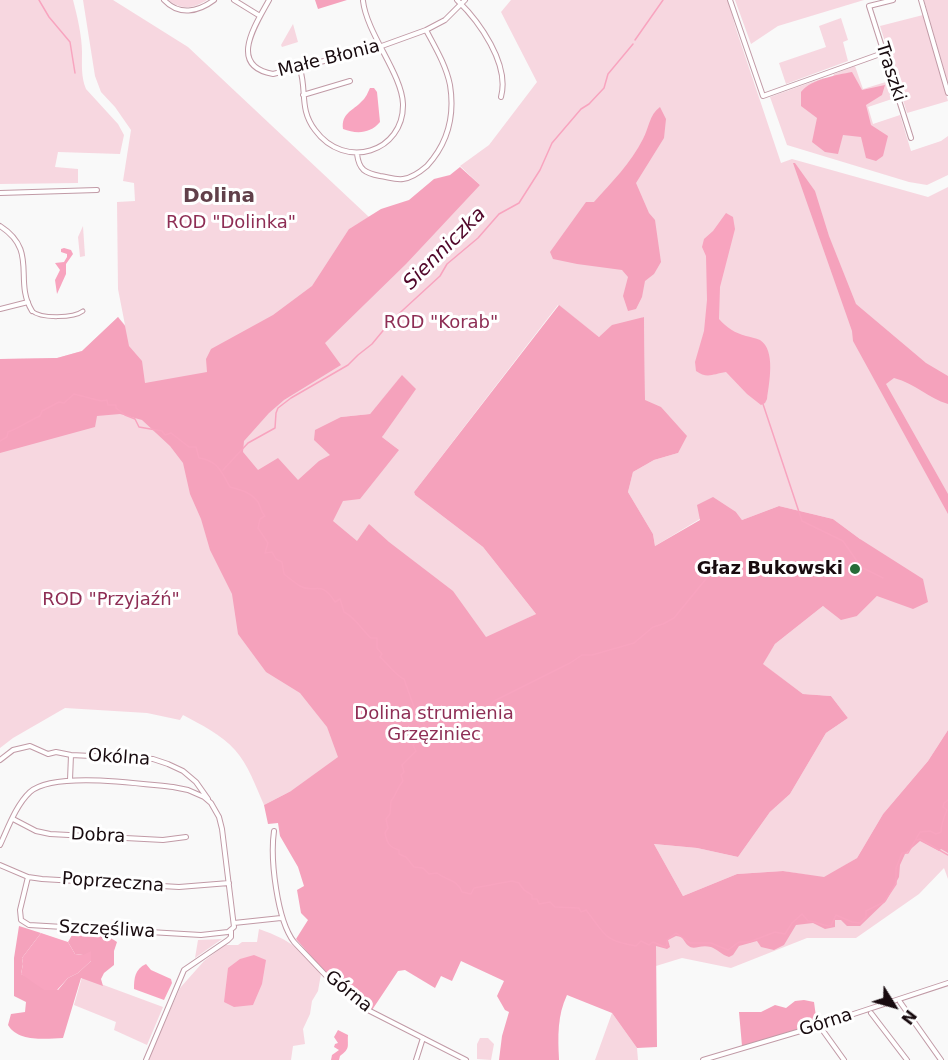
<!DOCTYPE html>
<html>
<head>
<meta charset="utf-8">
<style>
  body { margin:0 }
  #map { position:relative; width:948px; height:1060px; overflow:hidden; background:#f9f9f9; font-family:"DejaVu Sans",sans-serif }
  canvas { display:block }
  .north { position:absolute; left:864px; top:976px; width:60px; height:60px; -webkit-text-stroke:4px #fff; paint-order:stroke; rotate:127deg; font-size:16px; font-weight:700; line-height:24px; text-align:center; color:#180b0f }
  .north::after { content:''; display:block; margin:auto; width:21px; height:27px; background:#180b0f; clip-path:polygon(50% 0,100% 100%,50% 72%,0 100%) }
</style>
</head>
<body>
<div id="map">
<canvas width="948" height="1060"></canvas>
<div class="north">N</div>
</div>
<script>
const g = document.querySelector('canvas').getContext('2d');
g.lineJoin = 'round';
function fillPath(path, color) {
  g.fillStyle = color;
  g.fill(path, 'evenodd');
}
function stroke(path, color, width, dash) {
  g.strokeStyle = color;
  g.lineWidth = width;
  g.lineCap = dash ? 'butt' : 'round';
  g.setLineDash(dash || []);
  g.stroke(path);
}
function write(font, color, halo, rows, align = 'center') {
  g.font = font + ' "DejaVu Sans",sans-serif';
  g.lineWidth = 6;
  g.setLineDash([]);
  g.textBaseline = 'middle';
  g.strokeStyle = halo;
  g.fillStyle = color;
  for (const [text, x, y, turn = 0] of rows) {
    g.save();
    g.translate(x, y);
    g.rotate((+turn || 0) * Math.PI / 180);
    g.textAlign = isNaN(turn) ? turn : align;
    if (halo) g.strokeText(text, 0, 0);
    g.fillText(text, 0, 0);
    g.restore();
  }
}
const green = new Path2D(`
  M0 0H73C77 15 82 36 82 52 82 65 81 77 86 89L118 124 124 135 120 154 58 152 55 167 78 169V183L0 184Z
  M83 0H113L188 47 369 217 349 229 480 185 460 166 489 145 537 82 501 12 511 0H728L736 29 781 163 792 159 928 197 948 187V730L928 761 883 814 857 858 824 878 783 871 737 874 683 896 654 844 697 848 738 857 770 812 790 794 826 733 848 718 831 696 803 694 762 664 775 644 823 606 857 616 877 596 860 539 833 519 779 506 742 520 736 512 700 519 655 546 653 534 628 492 633 472 654 460 678 453 661 408 645 401 644 317 599 337 558 305 414 492 415 495 483 547 536 614 511 626 832 573 555 889 801 909 948 784V879L944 868 919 894 856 938H807L731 968 682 958 656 966 563 969 561 1008 557 1041 559 1060H501L520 986 458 955 316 909 300 834 280 836 279 827 291 791 264 805C256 787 248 764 235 750 222 735 200 724 183 715L180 720 147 713 65 708 13 738 0 748V359L57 358 82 351 118 317 125 325 118 289 117 202 135 201 134 183 123 181 131 130 115 107 101 92 95 76ZM402 376 382 437 399 450 341 417 370 414Z
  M168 0H207C193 9 182 10 168 0Z
  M735 0H864L778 26 751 44Z
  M924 0H948V84Z
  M923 15 948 101 907 113 880 26Z
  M841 18 848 40 843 42 848 61 786 84 779 63 826 47 819 26Z
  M293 24 298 42 282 47 281 45Z
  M855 66 863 89 889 81 895 98 868 107 873 124 900 115 911 151 941 141 948 136V175L927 185 909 182 787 145 770 97 823 78 828 80 832 79 834 74Z
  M83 226 85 256 80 257 78 237Z
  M259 929C293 941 298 948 321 974L318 991 312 1001 310 1014 303 1029 305 1044 293 1046 291 1060H148L180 988 204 961 225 945H238L242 942H257Z
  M222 939 195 958 198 940Z
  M82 977 163 1007 147 1045 114 1030 116 1022 74 1005Z
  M612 1013 637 1048 638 1060H595Z
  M480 1038H488L494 1044 491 1060 477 1059V1044Z`);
const forest = new Path2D(`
  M315 0H347L318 9Z
  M852 72 862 90 885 85 882 95 866 105 871 125 888 136 883 156 876 161 866 158 861 137 843 135 838 154 825 152 812 142 817 118 801 106V92C811 79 837 75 852 72Z
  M660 107 666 119 664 138 636 183 649 213 655 220 661 262 654 274 645 281 642 297 636 309 628 311 623 296 628 277 622 270 577 264 553 259 550 252 586 202H594C611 183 631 163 643 139 649 128 649 115 660 107Z
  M793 163H795L815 191 829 236 856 304 926 363 948 376V404C928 398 916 384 894 378L886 384 948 494V514L853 341 852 331Z
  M460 167 480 185 406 264 325 343 341 365 284 400 269 413 244 441 243 452 258 470 278 458 298 480 319 461 330 455 314 440 315 430 341 417 370 414 402 375 416 389 382 437 399 450 360 499 343 501 333 521 357 541 369 524 389 542 453 591 486 637 536 614 483 547 415 495 414 492 559 305 599 337 612 325 644 317 645 400 661 407 687 436 678 453 654 460 633 472 628 492 653 534 655 546 700 520 697 505 713 497 736 512 742 520 779 506 833 519 860 539 923 579 928 602 913 609 877 596 857 616 841 620 823 606 775 644 763 664 803 694 831 696 848 718 826 733 790 794 770 812 738 857 697 848 654 844 683 896 737 874 783 871 824 877 857 858 883 814 928 761 948 730V853L941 849 939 851 920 841 905 854 900 865 899 877 886 901 860 926H847L841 920H835V927L825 929 813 923 796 925 784 945 774 950 761 947 757 941 739 946 733 955 729 957C722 955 717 949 711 947 696 943 692 956 682 937L676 936 668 940 670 947 667 949 656 946 657 1047 637 1048 612 1013 567 995C557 1016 558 1037 559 1060H499L502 1036 509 1012 505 1010 497 996 504 981 461 961 452 981 441 976 435 988 405 970 398 971 372 1010 355 999 323 970 296 939 308 920 301 913 297 890 304 886 298 867 280 836 278 823 268 824 264 805 291 791 338 757 327 727 300 693 266 672 238 634 232 594 210 550 201 519 190 494 183 463 170 446 142 420 120 414 97 416 95 427 0 453V359L57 358 82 351 118 317 125 326 129 346 142 361 145 383 207 372 206 359 211 349 273 315 312 286 349 229 381 209 409 200 434 179 450 175Z
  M19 926 41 933 22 958 23 964 21 974 58 990 68 978 78 973 91 961 83 955 75 954 68 942 72 935C86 933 106 933 117 942L114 951V965L104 973 101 979 103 986 81 978 63 1038C45 1039 18 1042 8 1025L11 1014 25 1012 26 1002 14 996V958Z
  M804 1000 814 1002 817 1024 742 1046 739 1012H761L775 1005 786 1008 795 1001Z`);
const water = new Path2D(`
  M370 88H374L377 92 380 122C370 134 356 134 343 129 341 113 353 111 362 101 366 98 368 92 370 88Z
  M726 213 733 217 735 229 720 287 719 319C727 328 735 333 746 336 750 337 756 338 760 340 776 350 769 383 767 399L765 403 761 405 747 394 726 372C713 374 707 379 696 371L695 362 704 331 707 300 706 256 702 247 704 239 713 231Z
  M64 248 71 250 73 254 66 264V274L57 294 55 280 60 270 55 263 64 262 67 257V254L61 252V249Z
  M41 933 68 942 75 954 83 955 91 951V961L78 973 68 978 57 990H44L21 974 23 964 22 958Z
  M254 955 266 960 262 984 253 1005 234 1007 224 1002 228 968 240 959Z
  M146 964 151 970 171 979 172 983 164 1000 134 989C134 978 135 969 146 964Z
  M338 1030 348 1035C347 1046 351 1048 340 1056L339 1060H331L332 1055 339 1050 334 1047 335 1044 338 1043 334 1037Z`);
const stream = new Path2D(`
  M39 0 49 17 70 42 75 73
  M635 40 663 0
  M763 404 802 521 843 541 861 567 883 578
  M0 441 7 437 8 432C20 428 28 421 40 416L42 411 59 402 64 403 74 394 101 401 107 400 108 405H116V408L125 415 135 419 139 427 162 431 165 435 171 433 189 447H196L199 458C219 461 221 472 230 487 240 490 251 492 258 502 261 507 260 511 265 516L260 519 258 528 268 543 265 553 272 552 276 559 282 562 284 574C289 578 295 583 300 586 315 595 320 578 335 602L340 599 344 612C356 618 361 629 371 638H377V648L382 654 380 657C388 664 396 676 404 679L414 707 426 728 422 738 413 745 416 751 402 765 404 772 401 775 403 781C396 789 397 794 391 801L390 814 386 819 388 828 385 833C387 843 389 847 399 850V854L406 857 414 867 423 868 429 874 437 873C447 881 457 879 462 892L471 894 474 888 512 881 519 883 524 890 532 895V899H537L539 904 550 902 555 907 579 908 581 912 586 910C605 934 603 941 636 946L641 941 649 945 653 942 665 947 667 945V940L676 933 690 943H711L728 950 739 942H749L775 932 785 934 792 923 802 914 808 921C816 921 822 926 831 926L836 915 852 922 860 923 866 917V911L884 902 896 884V868L902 853H908L920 832 930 831 936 834 941 832C941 824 944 817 947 810L943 807 944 803 948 800
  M223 470 248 443 275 428 276 413 278 408 291 398 348 365 358 355 372 344 391 321 440 276 447 264 478 238 499 214 519 203 540 170 552 143 581 109 589 104 604 88 608 74 633 44
  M417 709 423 714 442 719 446 717 467 722 470 717 482 714 494 701 570 663 582 655H592L634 643 653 627 663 624 674 618 710 574C734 577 756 568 778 558
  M917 840 920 839 948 855`);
const pedestrian = new Path2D(`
  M32 311C41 319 74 318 83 311`);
const minor = new Path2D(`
  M164 0C179 16 198 12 214 0
  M234 0 260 16
  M269 0C256 24 227 66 273 74L379 47 426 30 445 20 465 0
  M457 0C479 21 510 64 501 97
  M730 0 763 96 883 53
  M893 0 869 6 911 138
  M921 0 948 93
  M300 69C307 91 299 109 315 130 345 171 404 152 403 104 402 74 367 34 363 1
  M303 95 350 81
  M357 154C359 170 365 173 380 176 388 177 395 180 403 179 412 178 420 172 427 166 448 143 455 116 450 85 446 65 435 47 426 30
  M0 193 97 190
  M0 226C39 251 13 280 32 311
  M0 309 28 302
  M0 760 13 750 30 746 48 754 56 752 71 755 153 759 168 764 183 771 196 782 208 799
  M70 780 71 755
  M13 819 36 831 50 834 163 840 186 837
  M274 831C270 859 277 920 294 942L333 983 364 1008 466 1060
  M0 845C8 828 16 805 30 792 54 771 140 784 173 787L188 790 204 797 211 803 219 817 222 829 234 927 228 932 201 935 29 925 21 920 20 910 28 877
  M0 865 28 877 42 879 179 887 229 883
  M234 923 281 918
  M900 1002 941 1060
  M871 1013 907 1060
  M821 1028 844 1060
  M146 1060 184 970 228 940 231 937V931
  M416 1060 423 1038
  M703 1060 814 1027 948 983`);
const markers = [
  [855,569,6,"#266c38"]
];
const streetNames = [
  ["Małe Błonia",329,59,-14],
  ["Traszki",890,72,72],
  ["Okólna",119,758,4],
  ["Dobra",98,836,3],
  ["Poprzeczna",113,883,4],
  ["Szczęśliwa",107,930,3],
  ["Górna",348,992,39],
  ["Górna",826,1023,-18]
];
const parkNames = [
  ["ROD \"Dolinka\"",231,223],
  ["ROD \"Korab\"",441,323],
  ["ROD \"Przyjaźń\"",111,600],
  ["Dolina strumienia",434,714],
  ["Grzęziniec",434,735]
];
const poiNames = [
  ["Głaz Bukowski",843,569]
];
const neighbourhoodNames = [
  ["Dolina",219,197]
];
const waterNames = [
  ["Sienniczka",445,249,-45]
];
fillPath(green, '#f7d7e0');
fillPath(forest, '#f5a2bc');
fillPath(water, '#f8a4bf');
stroke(stream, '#f8a4bf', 1.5);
stroke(pedestrian, '#c19aa6', 5);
stroke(minor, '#c19aa6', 6);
stroke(pedestrian, '#fff', 3);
stroke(minor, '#fff', 4);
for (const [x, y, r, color] of markers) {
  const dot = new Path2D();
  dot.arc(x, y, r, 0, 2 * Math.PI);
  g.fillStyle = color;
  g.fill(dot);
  stroke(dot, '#fff', 2);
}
write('18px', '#180b0f', '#fff', streetNames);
write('18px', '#8e2e55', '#fff', parkNames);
write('bold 18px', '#180b0f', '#fff', poiNames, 'right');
write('bold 20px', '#61404a', '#fff', neighbourhoodNames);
write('italic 20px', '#500629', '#fff', waterNames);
</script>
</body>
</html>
